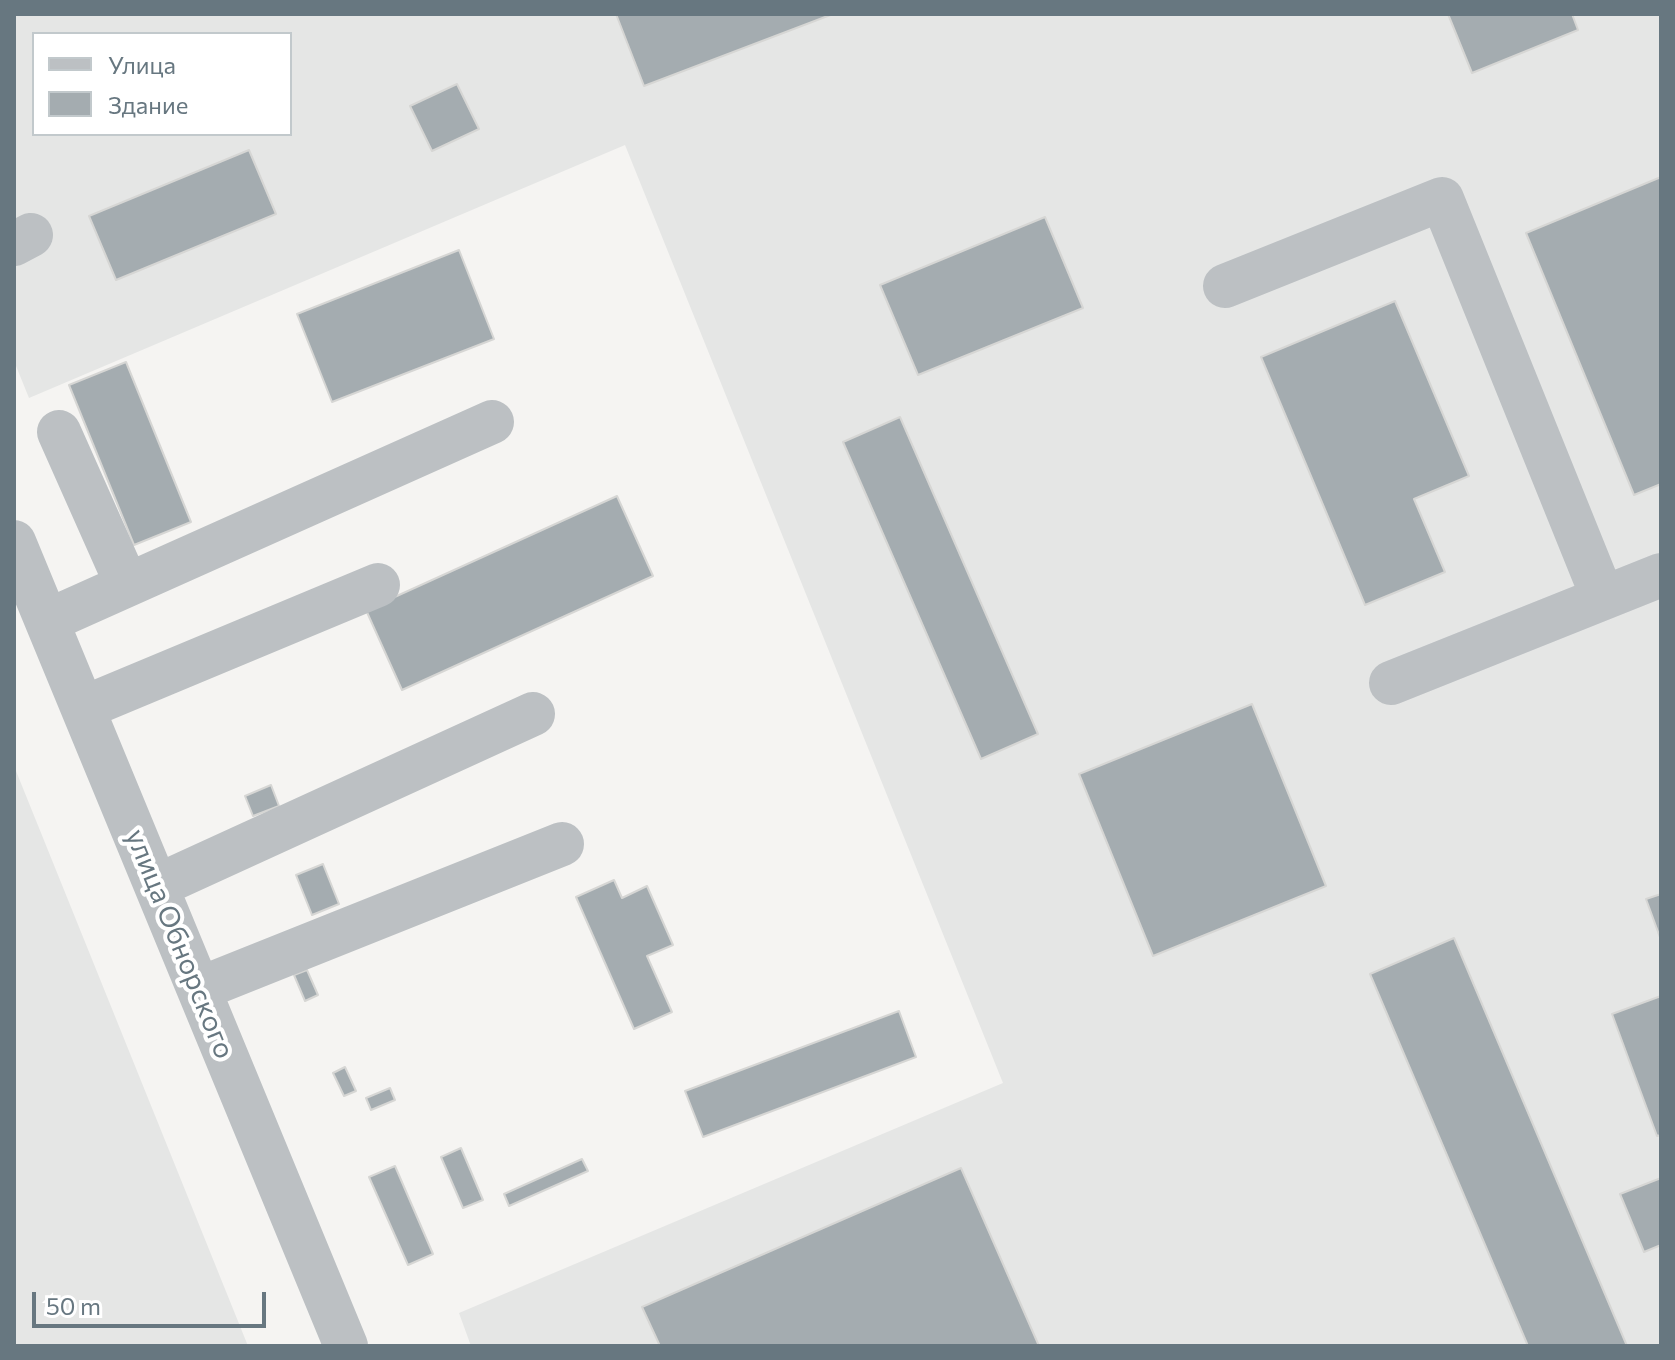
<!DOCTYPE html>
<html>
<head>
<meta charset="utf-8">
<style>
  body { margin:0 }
  #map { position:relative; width:1675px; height:1360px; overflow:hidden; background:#f5f4f2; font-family:Commissioner,sans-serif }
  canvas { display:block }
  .frame { position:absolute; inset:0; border:16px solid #677780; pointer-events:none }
  .legend { position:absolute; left:32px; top:32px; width:260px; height:104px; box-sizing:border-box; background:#fff; border:2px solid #c2c9cc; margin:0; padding:10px 14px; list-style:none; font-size:24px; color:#677780 }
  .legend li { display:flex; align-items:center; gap:16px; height:40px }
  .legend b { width:40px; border:2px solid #c2c9cc }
  .scale { position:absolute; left:32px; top:1292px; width:234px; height:36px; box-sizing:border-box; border:4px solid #677780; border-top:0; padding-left:10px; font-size:24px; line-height:28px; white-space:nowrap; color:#677780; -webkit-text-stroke:6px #fff; paint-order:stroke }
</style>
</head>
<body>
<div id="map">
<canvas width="1675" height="1360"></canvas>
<div class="frame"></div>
<ul class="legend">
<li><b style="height:10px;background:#bcc0c3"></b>Улица</li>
<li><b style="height:22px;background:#a4acb0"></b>Здание</li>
</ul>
<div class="scale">50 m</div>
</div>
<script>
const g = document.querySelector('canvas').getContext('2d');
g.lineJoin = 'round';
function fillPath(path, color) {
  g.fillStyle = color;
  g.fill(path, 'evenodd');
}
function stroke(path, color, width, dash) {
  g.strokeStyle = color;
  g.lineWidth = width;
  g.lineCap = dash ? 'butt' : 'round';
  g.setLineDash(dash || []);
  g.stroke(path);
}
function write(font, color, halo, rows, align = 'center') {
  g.font = font + ' Commissioner,sans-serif';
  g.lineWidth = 8;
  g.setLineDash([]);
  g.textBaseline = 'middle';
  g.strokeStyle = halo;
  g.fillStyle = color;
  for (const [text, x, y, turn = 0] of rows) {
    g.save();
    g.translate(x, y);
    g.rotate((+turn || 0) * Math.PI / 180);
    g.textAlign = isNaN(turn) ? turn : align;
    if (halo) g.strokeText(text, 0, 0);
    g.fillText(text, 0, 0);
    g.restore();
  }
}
const built = new Path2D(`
  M14 14H1661V1346H471L459 1313 1003 1083 625 145 29 398 14 361ZM34 34H290V134H34Z
  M14 766 248 1346H14Z`);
const building = new Path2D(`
  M616 14H833L644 86Z
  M1448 14H1572L1578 30 1472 73Z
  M457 84 479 129 432 151 410 106Z
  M249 150 276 214 116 280 89 216Z
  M1661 177V484L1634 495 1526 233Z
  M1045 217 1083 308 918 375 880 285Z
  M459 250 494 339 332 402 297 314Z
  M1395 301 1469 476 1414 499 1445 572 1365 605 1261 357Z
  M126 362 191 522 134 545 69 385Z
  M900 417 1038 734 981 759 843 442Z
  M617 496 653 576 402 690 366 610Z
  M1252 704 1326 886 1153 956 1079 774Z
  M271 785 279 806 253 816 245 796Z
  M323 864 339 904 312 915 296 875Z
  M614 880 622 898 647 886 673 945 647 956 672 1012 634 1029 576 897Z
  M1661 894V940L1646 899Z
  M1454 938 1627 1346H1528L1370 974Z
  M307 970 318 995 305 1001 294 975Z
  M1661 996V1135L1657 1136 1612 1014Z
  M899 1011 916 1057 703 1137 685 1091Z
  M345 1067 356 1091 344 1096 333 1073Z
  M390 1088 395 1100 371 1110 366 1098Z
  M461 1148 483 1200 463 1208 441 1157Z
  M582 1159 588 1171 509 1206 504 1194Z
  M395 1166 433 1254 408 1265 369 1177Z
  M961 1168 1039 1346H660L642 1307Z
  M1661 1178V1245L1644 1252 1620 1194Z`);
const minor = new Path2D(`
  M14 244 31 235
  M1225 286 1442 199 1603 598
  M59 432 127 585
  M14 542 346 1346
  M47 621 492 422
  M1391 683 1661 575
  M83 708 378 585
  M157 886 533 714
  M199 989 562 844`);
const streetNames = [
  ["улица Обнорского",180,944,68]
];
fillPath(built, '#e5e6e5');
fillPath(building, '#a4acb0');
stroke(building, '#d6d6d4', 2);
stroke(minor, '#bcc0c3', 44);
write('28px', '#677780', '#fff', streetNames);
</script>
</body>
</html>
